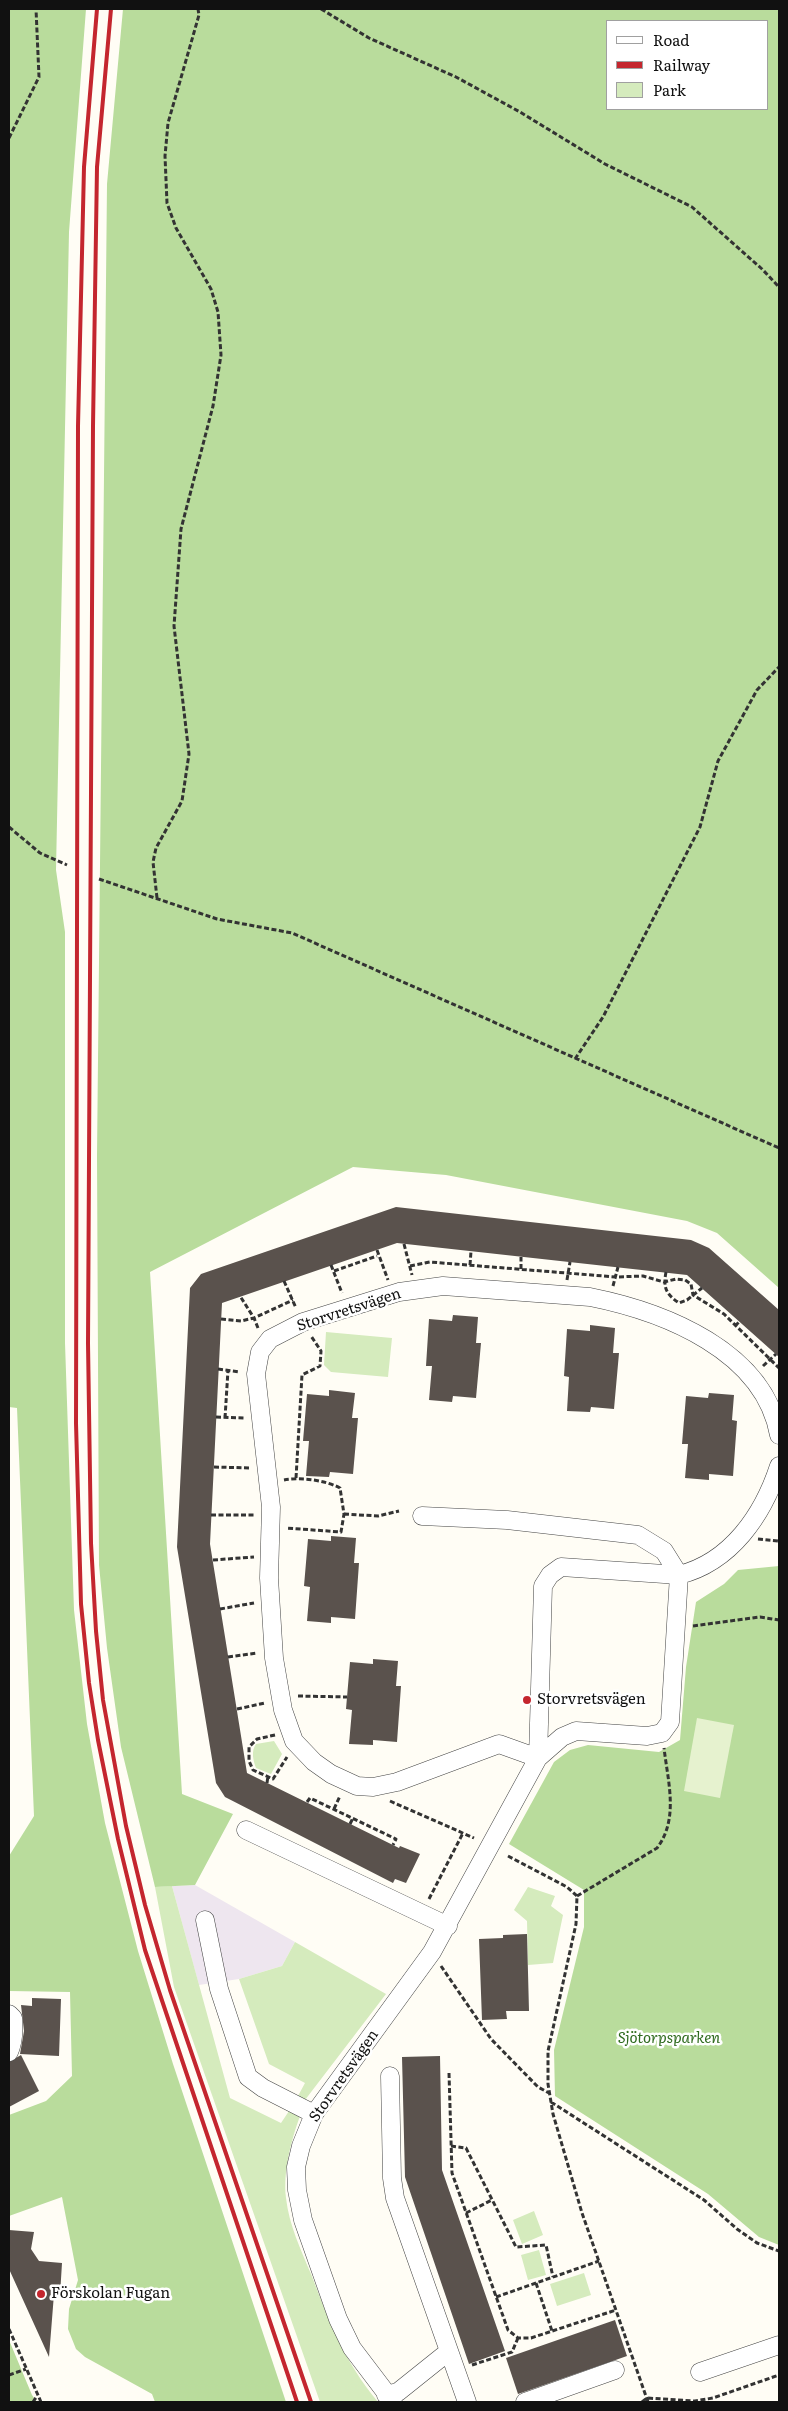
<!DOCTYPE html>
<html>
<head>
<meta charset="utf-8">
<style>
  body { margin:0 }
  #map { position:relative; width:788px; height:2411px; overflow:hidden; background:#fffdf5; font-family:Literata,serif }
  canvas { display:block }
  .frame { position:absolute; inset:0; border:10px solid #111; pointer-events:none }
  .legend { position:absolute; left:606px; top:20px; width:162px; height:90px; box-sizing:border-box; background:#fff; border:1px solid #a0a0a0; margin:0; padding:6px 9px; list-style:none; font-size:15px; color:#111 }
  .legend li { display:flex; align-items:center; gap:10px; height:25px }
  .legend b { width:25px; border:1px solid #a0a0a0 }
</style>
</head>
<body>
<div id="map">
<canvas width="788" height="2411"></canvas>
<div class="frame"></div>
<ul class="legend">
<li><b style="height:6px;background:#fff"></b>Road</li>
<li><b style="height:6px;background:#c4262e"></b>Railway</li>
<li><b style="height:14px;background:#d5ebbd"></b>Park</li>
</ul>
</div>
<script>
const g = document.querySelector('canvas').getContext('2d');
g.lineJoin = 'round';
function fillPath(path, color) {
  g.fillStyle = color;
  g.fill(path, 'evenodd');
}
function stroke(path, color, width, dash) {
  g.strokeStyle = color;
  g.lineWidth = width;
  g.lineCap = dash ? 'butt' : 'round';
  g.setLineDash(dash || []);
  g.stroke(path);
}
function write(font, color, halo, rows, align = 'center') {
  g.font = font + ' Literata,serif';
  g.lineWidth = 5;
  g.setLineDash([]);
  g.textBaseline = 'middle';
  g.strokeStyle = halo;
  g.fillStyle = color;
  for (const [text, x, y, turn = 0] of rows) {
    g.save();
    g.translate(x, y);
    g.rotate((+turn || 0) * Math.PI / 180);
    g.textAlign = isNaN(turn) ? turn : align;
    if (halo) g.strokeText(text, 0, 0);
    g.fillText(text, 0, 0);
    g.restore();
  }
}
const industrial = new Path2D(`
  M195 1885 295 1942 282 1966 239 1979 199 1985 172 1886Z`);
const green = new Path2D(`
  M326 1332 392 1338 388 1377 331 1372 324 1365Z
  M274 1741 282 1754 271 1774 256 1768C253 1760 251 1751 256 1744Z
  M172 1886 230 2098 281 2123 289 2111 300 2116C291 2141 283 2171 286 2198 289 2225 301 2250 311 2274 330 2323 344 2361 378 2402H320L174 1987 155 1887Z
  M528 1887 555 1896 551 1906 563 1915 553 1963 528 1965 527 1921 514 1910Z
  M295 1942 386 1994 305 2100 298 2096 305 2083 269 2064 239 1979 282 1966Z
  M534 2211 543 2235 522 2244 513 2220Z
  M539 2250 546 2275 528 2280 521 2255Z
  M584 2273 591 2295 557 2306 550 2284Z`);
const forest = new Path2D(`
  M9 9H86L69 232 56 870 65 932V1343L74 1610 87 1724 105 1823 138 1951 173 2064 286 2402H155L152 2394 85 2357 76 2349 68 2329 69 2309 78 2280 62 2197 9 2216V2115L46 2101 72 2076 70 1992 9 1991V1856L34 1816 17 1408 9 1407Z
  M123 9H779V1288L717 1233 687 1221 446 1175 353 1167 150 1272 182 1794 233 1814 195 1885 155 1887 121 1747 107 1648 99 1565 97 1156 107 184ZM607 21H767V109H607Z
  M779 1566V2245L759 2237 708 2194 555 2096 554 2050 584 1927V1890L509 1844 554 1762 570 1750 588 1745 659 1752 680 1740 686 1667 696 1602 724 1584 738 1570Z
  M9 2340 32 2395 37 2402H9Z`);
const pitch = new Path2D(`
  M697 1718 734 1725 720 1798 684 1791Z`);
const building = new Path2D(`
  M396 1207 691 1240 709 1248 779 1310V1357L687 1275 397 1243 222 1303 210 1544 247 1773 399 1848 400 1846 420 1854 406 1883 395 1879 393 1883 225 1797 216 1783 177 1547 190 1288 201 1274Z
  M453 1315 478 1317 476 1343H481L476 1398 453 1396 452 1402 429 1400 432 1366H426L429 1319 452 1321Z
  M590 1325 615 1328 613 1353H619L614 1409 591 1407 590 1412 567 1411 569 1377 564 1376 567 1329 590 1331Z
  M329 1390 355 1393 352 1418H358L353 1474 330 1472 329 1477 306 1476 309 1441H303L307 1394 329 1396Z
  M709 1393 734 1395 732 1420 737 1421 733 1476 709 1474V1480L685 1478 688 1444H682L686 1396 708 1398Z
  M331 1536 356 1538 354 1563H359L355 1619 331 1617V1623L307 1621 310 1587 304 1586 308 1539 331 1541Z
  M373 1659 398 1661 396 1686H401L397 1742 373 1740V1745L349 1744 352 1710 346 1709 350 1662 373 1664Z
  M527 1934 529 2011H506L507 2019 482 2020 479 1939 503 1938V1935Z
  M32 1998 61 1999 59 2056 20 2054 24 2031 21 2005 32 2006Z
  M21 2055 39 2091 9 2107V2062Z
  M440 2056 442 2170 505 2351 469 2364 405 2177 402 2057Z
  M9 2230 34 2232 31 2249 39 2261 62 2263 60 2295 54 2294 49 2357 9 2269Z
  M615 2320 627 2356 518 2394 506 2358Z`);
const path = new Path2D(`
  M321 9 369 38 456 77 520 112 605 164 692 207 762 269 779 287
  M9 138 39 77 36 9
  M9 827 40 853 67 865
  M99 879 217 919 292 933 779 1148
  M157 898 153 862 156 848 182 801 189 754 174 626 181 529 213 406 221 355 218 312 211 289 176 228 167 203 165 156 168 123 199 15 198 9
  M575 1059 603 1017 700 827 718 761 757 690 779 667
  M404 1244 412 1275
  M377 1250 388 1280
  M331 1265 342 1293
  M470 1265 471 1251
  M410 1266 430 1262 616 1277 643 1276 664 1282 676 1279 685 1280 691 1284 693 1295 724 1314 779 1368
  M521 1269V1257
  M334 1271 377 1256
  M666 1272C663 1288 666 1294 679 1303L687 1300 702 1288
  M567 1280 570 1262
  M284 1281 296 1308
  M613 1286 618 1267
  M221 1319 241 1321 254 1318 240 1296
  M735 1326 740 1321
  M258 1328 254 1318 293 1300
  M763 1366 776 1354
  M218 1369 240 1372
  M216 1417 246 1418
  M225 1418 228 1370
  M214 1467 251 1468
  M296 1478 302 1375 320 1366 321 1351 311 1336
  M284 1480C301 1477 325 1480 340 1488L344 1514 341 1532 286 1528
  M344 1514 378 1516 399 1511
  M211 1515H255
  M758 1539 779 1541
  M213 1560 254 1557
  M220 1609 254 1603
  M693 1626 760 1617 779 1620
  M228 1657 257 1653
  M298 1696 347 1697
  M237 1709 265 1703
  M275 1735 257 1739 249 1747V1761L253 1770 273 1779 287 1757
  M267 1783 268 1776
  M390 1801 474 1838
  M307 1802 310 1798 396 1839 393 1845
  M334 1809 340 1796
  M350 1824 353 1818
  M508 1856 567 1887 577 1896 576 1924 548 2051V2084L553 2114 582 2213 648 2402
  M577 1896 657 1848C679 1819 668 1782 664 1748
  M429 1899 463 1833
  M441 1966 491 2039 538 2087 549 2093
  M449 2073 452 2173 508 2330 518 2338H531L616 2310
  M551 2102 704 2200 737 2229 757 2243 779 2251
  M451 2146 466 2148 516 2247 546 2245 553 2277
  M466 2213 492 2200
  M536 2283 552 2331
  M496 2297 599 2261
  M9 2329 41 2402
  M472 2365 512 2352 518 2338
  M9 2375 26 2369
  M33 2402 37 2396
  M642 2402 647 2398 695 2401 713 2398 779 2375`);
const minor = new Path2D(`
  M422 1516 507 1520 638 1535 664 1551 679 1575C731 1562 763 1515 779 1466
  M538 1758 499 1744 397 1782 373 1787 357 1786 331 1774 314 1762 294 1741 283 1710 274 1658 269 1578 271 1507 256 1374 260 1352 270 1339 303 1322 399 1292 443 1286 590 1297C665 1312 764 1351 779 1435
  M246 1830 448 1926
  M205 1920 219 1989 248 2077 263 2088 314 2114
  M9 2014 13 2018C14 2029 14 2041 9 2052
  M390 2076 392 2178 395 2198 467 2402
  M700 2372 779 2345
  M386 2395 398 2392 448 2352
  M393 2402 352 2348 338 2319 303 2220 297 2190 296 2167 301 2146 314 2114 432 1952 538 1758 562 1737 576 1731 647 1736 662 1733 670 1722 679 1575 561 1567 550 1575 543 1586 538 1758
  M525 2402 615 2370`);
const rail = new Path2D(`
  M97 9 84 167 78 426 76 1423 81 1604 89 1683 98 1740 118 1839 145 1950 297 2402
  M111 9 97 167 93 426 88 1343 91 1543 96 1631 103 1700 126 1826 145 1905 170 1990 311 2402`);
const markers = [
  [527,1700,5,"#c4262e"],
  [41,2294,5,"#c4262e"]
];
const streetNames = [
  ["Storvretsvägen",349,1310,-18],
  ["Storvretsvägen",344,2076,-55]
];
const poiNames = [
  ["Storvretsvägen",537,1700],
  ["Förskolan Fugan",51,2294]
];
const parkNames = [
  ["Sjötorpsparken",669,2039]
];
fillPath(industrial, '#eee6ef');
fillPath(green, '#d5ebbd');
fillPath(forest, '#b9dc9c');
fillPath(pitch, '#e6f2cf');
fillPath(building, '#5a524d');
stroke(minor, '#444', 19);
stroke(path, '#333', 3, [5, 2.5]);
stroke(minor, '#fff', 18);
stroke(rail, '#c4262e', 4);
for (const [x, y, r, color] of markers) {
  const dot = new Path2D();
  dot.arc(x, y, r, 0, 2 * Math.PI);
  g.fillStyle = color;
  g.fill(dot);
  stroke(dot, '#fff', 2);
}
write('15px', '#111', '#fff', streetNames);
write('15px', '#111', '#fff', poiNames, 'left');
write('italic 15px', '#2f6b1f', '#fff', parkNames);
</script>
</body>
</html>
